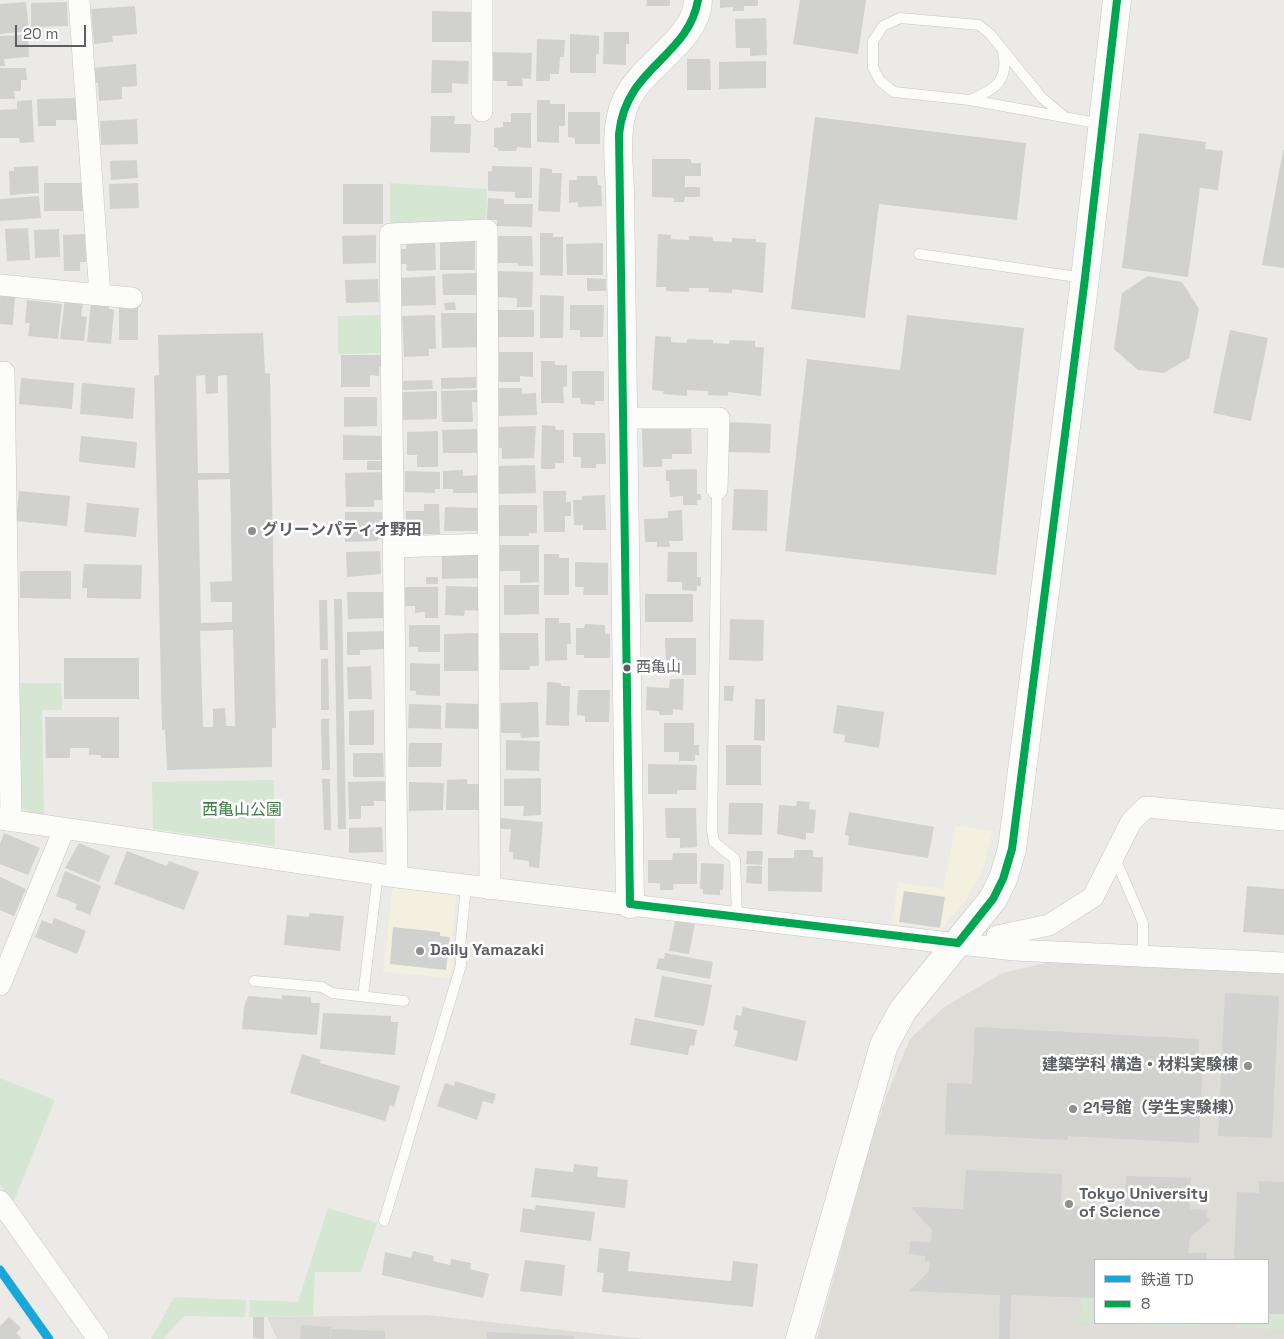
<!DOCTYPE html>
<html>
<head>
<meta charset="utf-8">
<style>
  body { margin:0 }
  #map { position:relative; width:1284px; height:1339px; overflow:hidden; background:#ebeae6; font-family:"Space Grotesk","Noto Sans JP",sans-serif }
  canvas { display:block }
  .legend { position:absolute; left:1094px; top:1259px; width:175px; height:65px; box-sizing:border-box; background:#fff; border:1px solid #bebfc1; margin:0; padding:6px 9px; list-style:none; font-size:15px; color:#5c5e63 }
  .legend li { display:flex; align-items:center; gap:10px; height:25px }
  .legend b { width:25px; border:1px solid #bebfc1 }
  .scale { position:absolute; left:15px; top:25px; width:71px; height:22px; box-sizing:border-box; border:2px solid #5c5e63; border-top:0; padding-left:6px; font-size:15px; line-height:18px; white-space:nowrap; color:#5c5e63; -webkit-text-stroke:4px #fff; paint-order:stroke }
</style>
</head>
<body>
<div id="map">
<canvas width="1284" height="1339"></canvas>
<ul class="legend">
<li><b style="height:6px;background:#17a7d8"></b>鉄道 TD</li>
<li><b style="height:6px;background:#00a651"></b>8</li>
</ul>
<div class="scale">20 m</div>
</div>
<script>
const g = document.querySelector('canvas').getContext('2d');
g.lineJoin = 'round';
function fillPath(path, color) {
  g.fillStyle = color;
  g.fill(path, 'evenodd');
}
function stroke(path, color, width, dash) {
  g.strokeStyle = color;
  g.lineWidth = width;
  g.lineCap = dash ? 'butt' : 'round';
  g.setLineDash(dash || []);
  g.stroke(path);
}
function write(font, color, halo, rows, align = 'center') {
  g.font = font + ' "Space Grotesk","Noto Sans JP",sans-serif';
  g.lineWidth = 5;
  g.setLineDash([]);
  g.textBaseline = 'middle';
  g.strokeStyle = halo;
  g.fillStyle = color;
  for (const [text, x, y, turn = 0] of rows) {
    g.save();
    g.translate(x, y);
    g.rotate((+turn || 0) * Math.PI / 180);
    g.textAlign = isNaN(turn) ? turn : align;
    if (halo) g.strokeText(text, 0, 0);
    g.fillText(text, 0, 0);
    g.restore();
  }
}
const commercial = new Path2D(`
  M956 825 993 831 982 872 965 901 942 929 892 923 898 882 943 889Z
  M393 884 457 892 451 945 453 966 450 978 383 972Z`);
const education = new Path2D(`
  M1049 962 1284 972V1339H817L869 1148 886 1097 910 1039 944 1007 1003 973ZM1095 1260H1268V1323H1095Z
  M426 1315 472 1320 644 1339H277L267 1317Z`);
const green = new Path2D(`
  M390 183 487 189 486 224 390 227Z
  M386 315 385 353 338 354V316Z
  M18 683H61L62 710H42L44 814 27 812 20 805Z
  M274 780 275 846 153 829 152 782Z
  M0 1078 55 1100 13 1203 0 1184Z
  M328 1208 377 1223 361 1272H315L313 1316 249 1317 250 1300 298 1302Z
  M174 1297 246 1300 245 1317 184 1316 163 1339H151Z
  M1081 1298H1095V1323L1080 1322Z
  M1268 1314H1284V1330L1237 1327 1233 1323H1268Z
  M1099 1323H1202L1197 1327Z`);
const building = new Path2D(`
  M647 0H670V6H646Z
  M720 0H758V6H744V11H733V7L720 8Z
  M800 0H866L858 54 793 44Z
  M26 2 29 31 0 34V4Z
  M67 2 68 26 31 27V3Z
  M135 6 137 34 112 36 113 42 94 44 91 9Z
  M432 11 471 12V42H432Z
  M766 18 767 55 750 56V48H736L735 19Z
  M604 32H629V44H626V65L603 64Z
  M570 34 599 36V54H596V73H570Z
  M28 35 29 57 4 59 5 66H0V36Z
  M537 39 565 40 564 57H560L559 74H550V81H536Z
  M492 52 532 53 531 79 522 78 523 86H507V81H491Z
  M687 59H710L711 90H687Z
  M432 60 469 61 468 84 452 83V93H431Z
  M766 61V88L719 89V62Z
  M136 64 137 86 122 87V99L99 101 98 83H93L92 68Z
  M0 68H26L27 80H21V91H14L15 99H0Z
  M76 98V120H56V126H38L37 99Z
  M32 100 34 142 20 143 19 138H0V110L17 109V101Z
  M537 100H550V104H565V126H559V143L537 142Z
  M568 112H600V144H575V138L568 137Z
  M511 113H531V148L517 147 516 151H498V148L494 147V128L503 127V122H511Z
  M431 116H455L454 124H471L470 153 430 152Z
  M815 117 1026 143 1017 220 879 204 865 318 791 309Z
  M137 119 138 144 101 145 100 121Z
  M1139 133 1206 142 1205 149 1223 151 1218 190 1200 188 1188 277 1122 268Z
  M1283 150H1284V268L1262 265Z
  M652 159H691V163H701V176H685V187H700V197H685L684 202H674V198L652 197Z
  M137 160 138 178 111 180 110 161Z
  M38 166 39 193 10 195 9 171H14V167Z
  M492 166 532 167V198H515V192L488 191V171H492Z
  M540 168 552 169V173H562L560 212 538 211Z
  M577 176H597L598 185H601L602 206 578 207V202L569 203V180H577Z
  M44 183H84V211H44Z
  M138 183 139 208 110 209 109 184Z
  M343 184H383V224H343Z
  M39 196 41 218 0 221V199Z
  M488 198 504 199V204H533L532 227 497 226V220H487Z
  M28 228 30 260 7 261 5 229Z
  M59 229 60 257 35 258 34 230Z
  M540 233H553V237H563V276L540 275Z
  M85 234 86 262H80V271H64L63 235Z
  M658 234 671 235V239L689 240V236L713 237V241L732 242V238L756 239V242L766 243 763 293 732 289V293L708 292 709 288H689V292L666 291V287H656Z
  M376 235V263L343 264 342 236Z
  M495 236H532L533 266H518V263H495Z
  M440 240H475V270H440Z
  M435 243 436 270 407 271 406 264H401V249H406V244Z
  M603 243V275H567L566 244Z
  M497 271 533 272 532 307H517V298L497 297Z
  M477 273 478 295H443L442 274Z
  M435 276 436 305 400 306 399 278Z
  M1148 276 1182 282 1199 309 1189 358 1164 373 1138 370 1114 349 1122 293Z
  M587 278 606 279V291H587Z
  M378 279 379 302 346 303 345 280Z
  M0 294 15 296 13 325 0 324Z
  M540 295 564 296 563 338H540Z
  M65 299 83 301 81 316 87 317 84 341 60 339Z
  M27 300 62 304 58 339 28 336 30 323H25Z
  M91 302 109 304V309L114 310 111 344 87 342Z
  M455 302 456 310H445L444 303Z
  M570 305H604L603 337H580V330H570Z
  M119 306 138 307V340H119Z
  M498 310H534V337H498Z
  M441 313H477L478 347 442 348Z
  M435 315 436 349H429V356L404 357 402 316Z
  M907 315 1024 328 996 575 785 551 807 359 900 370Z
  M1230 330 1268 338 1251 421 1213 413Z
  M263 333 265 373 270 374 276 728H272V767L167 770 165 730H162L154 376 159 375 158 335ZM205 375 206 394 218 393V376L227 375 229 473H198L196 376ZM230 479 232 581 210 582 211 602H232V622L201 623 198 480ZM233 630 235 726H226L225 708 213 709V727H203L200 631Z
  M655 336 671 337V342L687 343V339L713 340V343L729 344 730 340 755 341V347H764L761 396 728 392V396L708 395V391L687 390V396L663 394 664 391 652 390Z
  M499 352H533V377L520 376V382H499Z
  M341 355H382L383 366 379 367V376L370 375V387H341Z
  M541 361H555V365H567V386L563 387 564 403H541Z
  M572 371H604V401H595V405L581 404 580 398H572Z
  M476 377V388L441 389V378Z
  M21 378 74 383 72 409 19 404Z
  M432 380 433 389 403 390V381Z
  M82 383 135 388 133 419 80 414Z
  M497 388H522V394L536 393 537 415 497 416Z
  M477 390V402H472L473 422H442L441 391Z
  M437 391V419L402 420V392Z
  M344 397H377V426L344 427Z
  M728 422 771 424 770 453 727 452Z
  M542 425 555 426 556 430H564V463H555V469H541Z
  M536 426 534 458 502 459V448H498V427Z
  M691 428 692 454H672V459H662V467H643L642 429Z
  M478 429V453H443L442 430Z
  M438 431V467H417V455H407V432Z
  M573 433H605L606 464H596V468H581V457H573Z
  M343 435 384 436 383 460H343Z
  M81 436 137 442 135 468 79 462Z
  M367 461H385V470H367Z
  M535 465 536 493 499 494V466Z
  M697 469V494H701V500H697V505H683V496L670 497 669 481H666V470Z
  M463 470V476L478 475V493H453V489H443V471Z
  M405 471 440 472V489H435V493L405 492Z
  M385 472V500H374V507H346L345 473Z
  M734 489 768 490 767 531 732 530Z
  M19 491 70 496 67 526 16 521Z
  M543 491H566V502H571V516H565V532H544Z
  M605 495 606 530H583V525H574L573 500H582V496Z
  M87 503 139 508 136 537 84 532Z
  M424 504H439L440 534H412V529H406V511H424Z
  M499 505H537V533H529V536H499Z
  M445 507 480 508 479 531H444Z
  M682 510 683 541H669L670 547H657V542H645L644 519 668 518V511Z
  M345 512H385V539H378L377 541 345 542Z
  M500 545H539V582L520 583V571H500Z
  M380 551 381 574 347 577 346 552Z
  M668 552H697V577H701V586H697V591L682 590V582H667Z
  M544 554H559V558H569V595H544Z
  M478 555V578L442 579V556Z
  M575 562 608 563V595H583L584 587H575Z
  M84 564 142 565 141 599 87 598V588H82Z
  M20 571H71V599L20 598Z
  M426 577H438V584H426Z
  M504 585H539V614L504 615Z
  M446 586 480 587 479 611 465 610 464 616 445 615Z
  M405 587H438V618H425V612L415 613V606H404Z
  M347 592H384V618L348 619Z
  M645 594H693V622H645Z
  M334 599H342L346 829H338Z
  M319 600H327L328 650H320Z
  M545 618H559V623H570L571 644H567V660L545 661Z
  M730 619 764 620 763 661 729 660Z
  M585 624 605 625V634H610V658H584V655H576V628H584Z
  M409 625H440V652H418V647H409Z
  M387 631V649L360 650V655H347V632Z
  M480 633 481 671H444V634Z
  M498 633H538L539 666H530V670H499Z
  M665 638H696V675H681V665H666Z
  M64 658H139V699H64Z
  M321 659H328L329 710H321Z
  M410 663 440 664V696L416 695V691H410Z
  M371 666 372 699H348L347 667Z
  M670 679H684L683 710 673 709V715H659V711L646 710 647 687 669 688Z
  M547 682 561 683V686H570L569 726 546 725Z
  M724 686H734L733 701H724Z
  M578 690H610L609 722H585V716L577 715Z
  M755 699H765V741L754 740Z
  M538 702 539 737 521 738 520 733H501V703Z
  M446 703 479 704 478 729 445 728Z
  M409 704 441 705V729L408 728Z
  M837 705 884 712 879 748 844 742 845 735 833 733Z
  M374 710V745H349V711Z
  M45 717H119V758H101V755H89V748H70V758H46Z
  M321 719H329L330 770H322Z
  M664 723H694V745H699V755H695V761H679V752H664Z
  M506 740 540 741 539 771 506 770Z
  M409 743H442L441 767H408Z
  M726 745H761V785H726Z
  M353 753H383L384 777H353Z
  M648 764 697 765 696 790H677V794H648Z
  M541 778V815L523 816 524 806H504V779Z
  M322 779H330L331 830H324Z
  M467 779V784H481V810H446L447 780Z
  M388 781V801H374V806H361V819H349L348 782Z
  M409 782 444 783 443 810 409 811Z
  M797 801 810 802 809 809 816 810 814 833H806V840L777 834 779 805 796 806Z
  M729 803H763L762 835 728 834Z
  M665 808H696L697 847 680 848V838H666Z
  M849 812 934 827 928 858 848 845 849 836 845 835Z
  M500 818 543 822 539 868 529 867V861L513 859V852H509L511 829H499Z
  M382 827 383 852 349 853V828Z
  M4 833 40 848 28 875 0 864V844Z
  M79 843 110 856 99 882 65 868Z
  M794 850H813V857H823L822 892 768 891V858H794Z
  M127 851 167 866 169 861 199 872 184 910 114 884Z
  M747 851H763L762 865 746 864Z
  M673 853H697V884H673L674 890H660V883H648V860H672Z
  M701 863 724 864 723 890H720V895L703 894V889H700Z
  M747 866H762V884L746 883Z
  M65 871 101 886 90 915 75 909 77 904 56 896Z
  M0 877 26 889 14 916 0 910Z
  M1247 886 1284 889V935L1243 932Z
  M904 891 945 897 940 928 899 922Z
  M309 913 344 916 340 951 284 945 287 915 309 917Z
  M54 918 86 931 77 954 35 937 42 920 52 924Z
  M675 921 695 924 689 954 669 951Z
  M393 927 440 932V936L450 937 446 970 390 964Z
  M665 953 713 962 710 979 656 969 659 958 664 959Z
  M662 976 712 985 704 1026 654 1017Z
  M1225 993 1279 996 1272 1138 1218 1136Z
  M282 995 311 997V1003H320L317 1035 242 1029 244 1007 248 996 282 999Z
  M743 1007 806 1021 797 1061 734 1046 738 1031 733 1029 736 1015 741 1016Z
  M323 1013 391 1016V1022H398L395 1055 320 1049Z
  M635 1018 697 1030 694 1046 690 1045 688 1055 630 1045Z
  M975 1027 1199 1039 1198 1058 1203 1059 1199 1143 1068 1136 1067 1140 945 1134 947 1083 972 1084Z
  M302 1054 321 1060 320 1063 400 1086 394 1107 390 1105 385 1121 290 1093Z
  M455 1081 496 1094 493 1104 483 1101 477 1120 437 1106 445 1083 454 1086Z
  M574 1164 598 1167 597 1177 628 1180 625 1208 531 1197 535 1168 573 1172Z
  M966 1170 1062 1174 1061 1205 1125 1209 1126 1176 1191 1178 1190 1209 1207 1210 1206 1218 1211 1219 1190 1237 1188 1253H1207V1260H1095V1298L1011 1295 1010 1339H999L1000 1295 909 1291 929 1271 930 1261H925V1256L909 1254 910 1241 931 1243 932 1230 911 1207 963 1209Z
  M1259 1181 1284 1182V1314H1268V1260H1234L1237 1192 1259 1193Z
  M536 1205 595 1212 591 1241 520 1232 523 1208 535 1210Z
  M599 1248 630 1252 628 1271 731 1281 733 1261 758 1264 753 1307 602 1292 604 1273 597 1272Z
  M413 1251 434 1256 433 1261 450 1265 451 1259 471 1263 470 1269 489 1274 483 1298 382 1275 385 1252 411 1258Z
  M525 1260 565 1265 562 1296 520 1291Z
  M9 1317 21 1328 16 1333 22 1339H0V1326Z
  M253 1317H264V1339L253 1338Z
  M301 1325 331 1327 330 1339H300Z
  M332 1329 385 1331V1339H331Z
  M487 1332 574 1336V1339H487Z`);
const lane = new Path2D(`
  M970 100C996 89 1009 81 1003 51
  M1064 116 1042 98 990 34 979 25 900 18 883 26 873 41V67L880 81 894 92 970 100 1102 124
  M919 254 1084 278
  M717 489 712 830 714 842 735 859 737 917
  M1114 856 1143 923V956
  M254 981 322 987 332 993 404 1001
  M363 996 378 874
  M384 1221 461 965 460 948 466 886`);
const street = new Path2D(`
  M482 111V0
  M0 285 100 295 79 0
  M100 295 132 298
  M4 372 11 821
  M623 418H719L717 489
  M393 547 488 544
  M0 819 397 877 932 941 1015 950 1284 963
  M397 877 390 234 487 230 490 889
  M997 936 1049 925 1093 897 1131 822 1146 807 1284 820
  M0 985 64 829
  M0 1201 98 1339`);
const secondary = new Path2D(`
  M630 904 620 191C619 163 614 127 626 101 641 66 698 39 698 0
  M800 1339 884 1045 903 1010 993 899 1003 879 1012 849 1085 278 1117 0`);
const bus1 = new Path2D(`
  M698 0C688 58 626 66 619 134L630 904 958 943 993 899 1003 879 1012 849 1085 278 1117 0`);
const rail1 = new Path2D(`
  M0 1270 49 1339`);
const markers = [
  [252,531,5,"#8e8f91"],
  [627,668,4.5,"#5c5e63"],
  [420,951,5,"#8e8f91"],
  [1248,1066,5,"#8e8f91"],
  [1073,1109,5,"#8e8f91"],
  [1069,1204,5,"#8e8f91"]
];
const busNames = [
  ["西亀山",636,668]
];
const poiNames = [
  ["グリーンパティオ野田",262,531],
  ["Daily Yamazaki",430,951],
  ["建築学科 構造・材料実験棟",1238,1066,"right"],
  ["21号館（学生実験棟）",1083,1109],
  ["Tokyo University",1079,1195],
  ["of Science",1079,1213]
];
const parkNames = [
  ["西亀山公園",242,811]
];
fillPath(commercial, '#f3f0e0');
fillPath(education, '#dedcd6');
fillPath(green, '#d5e6d3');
fillPath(building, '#d1d1cf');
stroke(lane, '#c7c6c6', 11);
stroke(street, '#c7c6c6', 22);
stroke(secondary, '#c7c7c8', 29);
stroke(lane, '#fcfcfb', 10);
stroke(street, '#fcfcfb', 21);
stroke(secondary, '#fcfcfb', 28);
stroke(bus1, '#00a651', 8);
stroke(rail1, '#17a7d8', 9);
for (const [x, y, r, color] of markers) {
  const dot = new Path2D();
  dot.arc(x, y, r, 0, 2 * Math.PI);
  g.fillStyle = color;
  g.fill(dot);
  stroke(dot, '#fff', 2);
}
write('15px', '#5c5e63', '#fff', busNames, 'left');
write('bold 16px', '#5c5e63', '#fff', poiNames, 'left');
write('16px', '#3e7f44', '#fff', parkNames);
</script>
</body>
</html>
